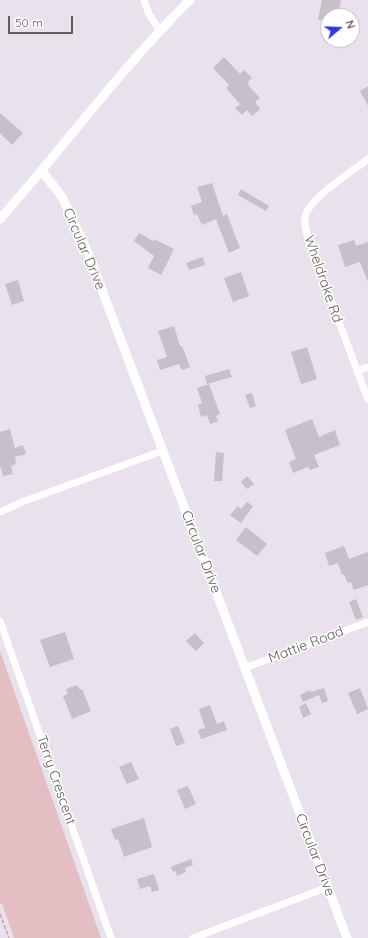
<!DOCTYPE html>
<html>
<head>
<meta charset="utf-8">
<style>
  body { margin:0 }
  #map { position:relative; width:368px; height:938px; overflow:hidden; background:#e9e1ec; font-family:Quicksand,sans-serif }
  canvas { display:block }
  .north { position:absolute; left:320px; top:8px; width:40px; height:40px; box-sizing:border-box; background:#fff; border:1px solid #bfc0bd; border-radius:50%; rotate:71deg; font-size:11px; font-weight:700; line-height:16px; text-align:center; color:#5e615a }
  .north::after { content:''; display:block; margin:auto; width:14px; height:18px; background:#3336e0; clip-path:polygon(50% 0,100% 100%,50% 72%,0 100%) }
  .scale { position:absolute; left:8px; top:16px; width:65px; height:18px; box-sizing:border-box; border:2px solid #5e615a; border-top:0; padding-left:5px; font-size:12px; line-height:14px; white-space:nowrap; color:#5e615a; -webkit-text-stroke:3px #fff; paint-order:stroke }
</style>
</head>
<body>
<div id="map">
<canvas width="368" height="938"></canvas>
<div class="north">N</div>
<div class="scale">50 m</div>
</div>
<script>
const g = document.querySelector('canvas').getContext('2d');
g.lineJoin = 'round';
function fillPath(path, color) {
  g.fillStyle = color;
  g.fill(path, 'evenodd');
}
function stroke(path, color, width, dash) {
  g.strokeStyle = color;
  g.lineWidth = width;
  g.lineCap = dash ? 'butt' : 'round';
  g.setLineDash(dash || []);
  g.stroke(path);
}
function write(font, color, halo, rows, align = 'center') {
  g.font = font + ' Quicksand,sans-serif';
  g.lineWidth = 3;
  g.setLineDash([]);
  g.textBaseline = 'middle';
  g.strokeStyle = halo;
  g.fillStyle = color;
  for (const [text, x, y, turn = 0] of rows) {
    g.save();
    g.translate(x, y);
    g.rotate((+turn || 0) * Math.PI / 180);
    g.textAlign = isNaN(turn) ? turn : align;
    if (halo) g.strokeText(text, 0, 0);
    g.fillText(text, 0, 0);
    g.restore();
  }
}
const green = new Path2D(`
  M0 651 101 938H14L2 904 0 903Z`);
const building = new Path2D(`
  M322 0H341L338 16H328V22L318 20Z
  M224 57 240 74 244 70 252 78 248 82 249 84 248 85 260 98 255 102 260 109 252 116 247 110 242 115 235 108 240 104 226 88 229 85 213 68Z
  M368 86V106L360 91Z
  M0 113 23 133 12 145 0 133Z
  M212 183 223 216 227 214 240 248 229 253 216 219 202 225 197 214 194 215 191 206 202 202 197 187Z
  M241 189 269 206 266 211 238 195Z
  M139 233 153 241 154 239 174 249 161 275 148 268 154 256 134 241Z
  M354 240 356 246 368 242V282L360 262 345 267 338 245Z
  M203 257 205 265 189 270 186 263Z
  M241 272 249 296 233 302 224 278Z
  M18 280 24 301 12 305 5 284Z
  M174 326 180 346H182L190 367 182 370 179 364 160 370 157 360 167 357 158 331Z
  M307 347 317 379 301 384 291 352Z
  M229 369 232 377 207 384 205 376Z
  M209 384 220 414 216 416 218 421 210 424 207 415 201 417 198 405 202 403 197 388Z
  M252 393 256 406 250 408 245 395Z
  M312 419 319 437 335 430 340 445 314 455 319 467 310 470 308 467 293 473 289 462 296 459 285 430Z
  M10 429 15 448 23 445 26 454 15 457 16 464 11 466 13 474 3 476 1 468H0V432Z
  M216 452 224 453 222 481H214Z
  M247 476 254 484 247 489 241 482Z
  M247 502 253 506 241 523 230 515 238 506 241 509Z
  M246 527 267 544 257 556 236 540Z
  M344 546 349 559 368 552V585L354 590 351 582 348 583 344 574 342 575 338 563 329 566 325 553Z
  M356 599 363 617 356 620 349 602Z
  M65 632 74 659 50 667 40 640Z
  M195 633 204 643 196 651 186 641Z
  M77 685 80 690 82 689 91 711 72 719 63 696 68 694 66 689Z
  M324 688 328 701 322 703 319 695 303 702 300 695 310 690 311 692Z
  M360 688 368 709 357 714 348 693Z
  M306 703 311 714 303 718 299 707Z
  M210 705 217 724 224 721 227 730 201 739 198 730 205 728 199 709Z
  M178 726 185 743 176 746 170 729Z
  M131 762 139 779 127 784 119 767Z
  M188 786 196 804 185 809 177 790Z
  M144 818 152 847 124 857 118 839 115 840 111 829Z
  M191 859 193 865 185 868 186 872 177 876 176 871 173 872 171 867Z
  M154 874 159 890 152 892 150 886 140 889 137 879Z`);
const path = new Path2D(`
  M0 914 9 938`);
const minor = new Path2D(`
  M144 0 149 14 160 31
  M368 159C353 171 311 197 306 214 303 222 306 232 309 241L368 400
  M357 371 368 367
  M0 512 22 502 162 451
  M0 621 111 938
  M245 668 368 622
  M193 938 328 887`);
const tertiary = new Path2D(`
  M42 171 62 197 88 253 347 938
  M0 219C64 147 121 68 190 0`);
const streetNames = [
  ["Circular Drive",84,249,67],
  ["Wheldrake Rd",323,279,71],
  ["Circular Drive",201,552,69],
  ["Mattie Road",306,645,-21],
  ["Terry Crescent",56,780,71],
  ["Circular Drive",315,855,69]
];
fillPath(green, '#e3bec2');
fillPath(building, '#c5c0ca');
stroke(path, '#c8a49b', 1.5, [4, 2]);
stroke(minor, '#fff', 7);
stroke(tertiary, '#fff', 9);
write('14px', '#5e615a', '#fff', streetNames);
</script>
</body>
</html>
